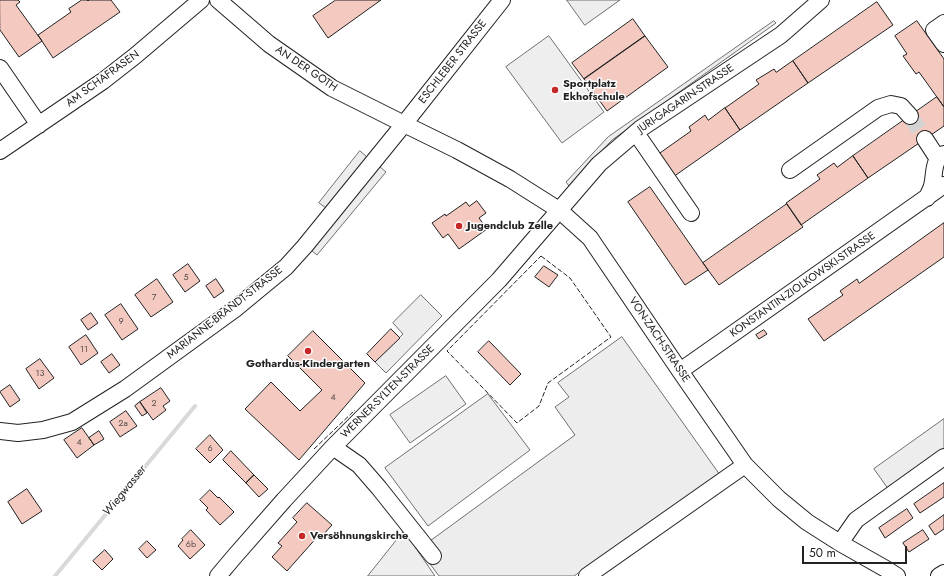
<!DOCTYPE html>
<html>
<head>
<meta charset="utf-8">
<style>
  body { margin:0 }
  #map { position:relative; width:944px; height:576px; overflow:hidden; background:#fff; font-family:Jost,sans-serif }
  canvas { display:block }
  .scale { position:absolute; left:802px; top:546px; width:105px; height:18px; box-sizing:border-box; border:2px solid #222; border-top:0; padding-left:5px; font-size:12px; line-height:14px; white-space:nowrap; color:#222; -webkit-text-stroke:3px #fff; paint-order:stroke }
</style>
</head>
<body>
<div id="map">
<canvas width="944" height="576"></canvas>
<div class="scale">50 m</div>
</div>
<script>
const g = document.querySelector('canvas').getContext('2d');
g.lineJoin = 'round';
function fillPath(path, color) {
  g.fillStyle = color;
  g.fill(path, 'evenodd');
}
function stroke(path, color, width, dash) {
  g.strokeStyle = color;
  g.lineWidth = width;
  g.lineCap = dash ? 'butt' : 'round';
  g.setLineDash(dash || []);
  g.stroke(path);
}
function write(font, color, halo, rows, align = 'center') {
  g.font = font + ' Jost,sans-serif';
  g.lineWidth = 3;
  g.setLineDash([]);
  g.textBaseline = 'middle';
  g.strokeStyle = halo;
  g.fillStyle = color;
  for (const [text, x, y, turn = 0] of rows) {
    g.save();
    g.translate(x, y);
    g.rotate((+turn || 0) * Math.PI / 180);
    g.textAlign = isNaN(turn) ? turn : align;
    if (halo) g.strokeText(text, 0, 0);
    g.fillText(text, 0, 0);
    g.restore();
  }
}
const green = new Path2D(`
  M549 36 604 112 562 143 506 67Z
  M446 376 466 404 410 443 390 415Z
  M488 394 530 450 428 526 385 468Z
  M404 531 435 576H368Z`);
const parking = new Path2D(`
  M567 0H620L585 25Z
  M774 21 776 23 612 140 569 186 566 182 608 137Z
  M360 151 367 157 326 208 319 203Z
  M379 166 386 172 317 255 311 250Z
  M421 295 442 316 386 373 375 362 403 334 393 323Z
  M622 337 720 475 574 576H439L419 549 575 435 555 407 569 397 558 383Z
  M944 419V451L889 490 874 469Z`);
const stream = new Path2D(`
  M55 576 195 406`);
const building = new Path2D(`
  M0 0H18L20 2 16 5 42 41 19 57 0 30Z
  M82 0H87L88 1 89 0H111L120 12 53 58 38 35 71 12 69 9Z
  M336 0H381L328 38 313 16Z
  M877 2 893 25 808 83 793 61Z
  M633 19 645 36 584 79 572 63Z
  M917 21 944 59V107L919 72 916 74 903 56 907 54 895 36Z
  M645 36 668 67 607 111 584 79Z
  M793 61 808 83 740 130 725 108 759 84 756 80 774 69 776 72Z
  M937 97 944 107V126L868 178 853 156Z
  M725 108 740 130 673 177 657 155 691 131 689 127 705 115 708 120Z
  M853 156 868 178 801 225 786 203 820 179 817 175 834 163 837 167Z
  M650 187 708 270 685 285 628 202Z
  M477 201 486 213 479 218 487 229 459 249 448 234 443 238 432 223 445 214 446 216 466 202 469 206Z
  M787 204 803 227 719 285 703 263Z
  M944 223V257L824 341 808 319 843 295 840 291 857 279 859 283Z
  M188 264 200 281 185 292 173 275Z
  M544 266 558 275 549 287 535 277Z
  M157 279 173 302 151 317 135 295Z
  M216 279 224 291 214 298 206 286Z
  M121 304 138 329 122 340 105 315Z
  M91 313 98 323 88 330 81 320Z
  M391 329 400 338 375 362 367 354Z
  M764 330 767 334 759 339 756 335Z
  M313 331 365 383 299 460 245 409 271 382 300 411 322 390 288 356Z
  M86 335 98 353 81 365 69 347Z
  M489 341 521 374 510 385 478 352Z
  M112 354 120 365 109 373 101 362Z
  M40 359 54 378 39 389 26 369Z
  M10 385 20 400 10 407 0 392Z
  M161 388 170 401 163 406 166 410 153 420 140 402Z
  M140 402 147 413 142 416 135 406Z
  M126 411 137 426 120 437 110 422Z
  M82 428 94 445 77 458 64 440Z
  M99 431 104 439 94 445 89 438Z
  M210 435 223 450 210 463 196 449Z
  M231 451 254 475 246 483 223 460Z
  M254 475 268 489 259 497 246 483Z
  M944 483V497L920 513 914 504Z
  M27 489 42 511 22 524 8 502Z
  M210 490 218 498 219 497 234 512 220 525 206 510 208 508 200 500Z
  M307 503 332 525 321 537 319 535 287 571 272 557 282 546 278 543 297 522 293 518Z
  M907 509 913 518 885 538 879 528Z
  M944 515V529L935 535 929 526Z
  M191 530 205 545 190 559 178 546 183 540 182 539Z
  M923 530 929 539 909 552 903 543Z
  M147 541 156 550 147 558 139 549Z
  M105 550 113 559 102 570 93 561Z`);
const minorTunnel = new Path2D(`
  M910 116 925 139`);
const minor = new Path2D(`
  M218 0 269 44 332 88 404 124 457 150 510 179 559 210 590 238 680 371 745 465 779 499 807 522 840 543 886 569 897 576
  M944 23 934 30 944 44
  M0 68 39 125
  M636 133 691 213
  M925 139 938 159
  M0 151 103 81 135 56 201 0
  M790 170 878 108 891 104 901 106 910 116
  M927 198C928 194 931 190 932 186 935 175 932 160 944 154
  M680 371 944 185
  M0 431 18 433 43 430 72 422 125 389 235 309 264 285 286 267 305 246 404 124 502 0
  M333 447 359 465 379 488 433 556
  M840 543 856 520 944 457
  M218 576 234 557 284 500 333 447 499 280 599 164 640 129 781 35 821 0
  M587 576 745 465
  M939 576 944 573`);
const fence = new Path2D(`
  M541 256 570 278 611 337 548 383 539 406 517 423 447 351Z
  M314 449 355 410`);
const markers = [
  [555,90,4,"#c62828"],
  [459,226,4,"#c62828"],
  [308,351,4,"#c62828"],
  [302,536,4,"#c62828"]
];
const numberNames = [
  ["5",186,278],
  ["7",154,298],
  ["9",121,322],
  ["11",84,350],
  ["13",40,374],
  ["4",333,398],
  ["2",154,404],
  ["2a",123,424],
  ["4",79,443],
  ["6",210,449],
  ["6b",191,545]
];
const streetNames = [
  ["ESCHLEBER STRASSE",453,62,-52],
  ["AN DER GOTH",306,69,34],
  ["AM SCHAFRASEN",103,79,-36],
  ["JURI-GAGARIN-STRASSE",686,99,-34],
  ["KONSTANTIN-ZIOLKOWSKI-STRASSE",803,285,-35],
  ["MARIANNE-BRANDT-STRASSE",225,313,-38],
  ["VON-ZACH-STRASSE",659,340,56],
  ["WERNER-SYLTEN-STRASSE",388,392,-45]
];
const poiNames = [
  ["Sportplatz",563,84],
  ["Ekhofschule",563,97],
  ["Jugendclub Zelle",467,226],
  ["Gothardus-Kindergarten",308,364,"center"],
  ["Versöhnungskirche",310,536]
];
const waterNames = [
  ["Wiegwasser",125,491,-51]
];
fillPath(green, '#eee');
stroke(green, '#6f6f6f', 1);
fillPath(parking, '#ededed');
stroke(parking, '#6f6f6f', 1);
stroke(stream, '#d9d9d9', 4);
fillPath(building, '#f3c9c0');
stroke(building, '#222', 1);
stroke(minorTunnel, '#d3d3d3', 16, [16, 8]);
stroke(minor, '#222', 18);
stroke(minor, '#fff', 16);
stroke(fence, '#222', 1, [5, 2]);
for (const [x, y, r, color] of markers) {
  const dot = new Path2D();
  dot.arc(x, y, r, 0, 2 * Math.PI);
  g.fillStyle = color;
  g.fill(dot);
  stroke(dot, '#fff', 1.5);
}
write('9px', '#564c4a', null, numberNames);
write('11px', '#222', '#fff', streetNames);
write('bold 11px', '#222', '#fff', poiNames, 'left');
write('italic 12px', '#222', '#fff', waterNames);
</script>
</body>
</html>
